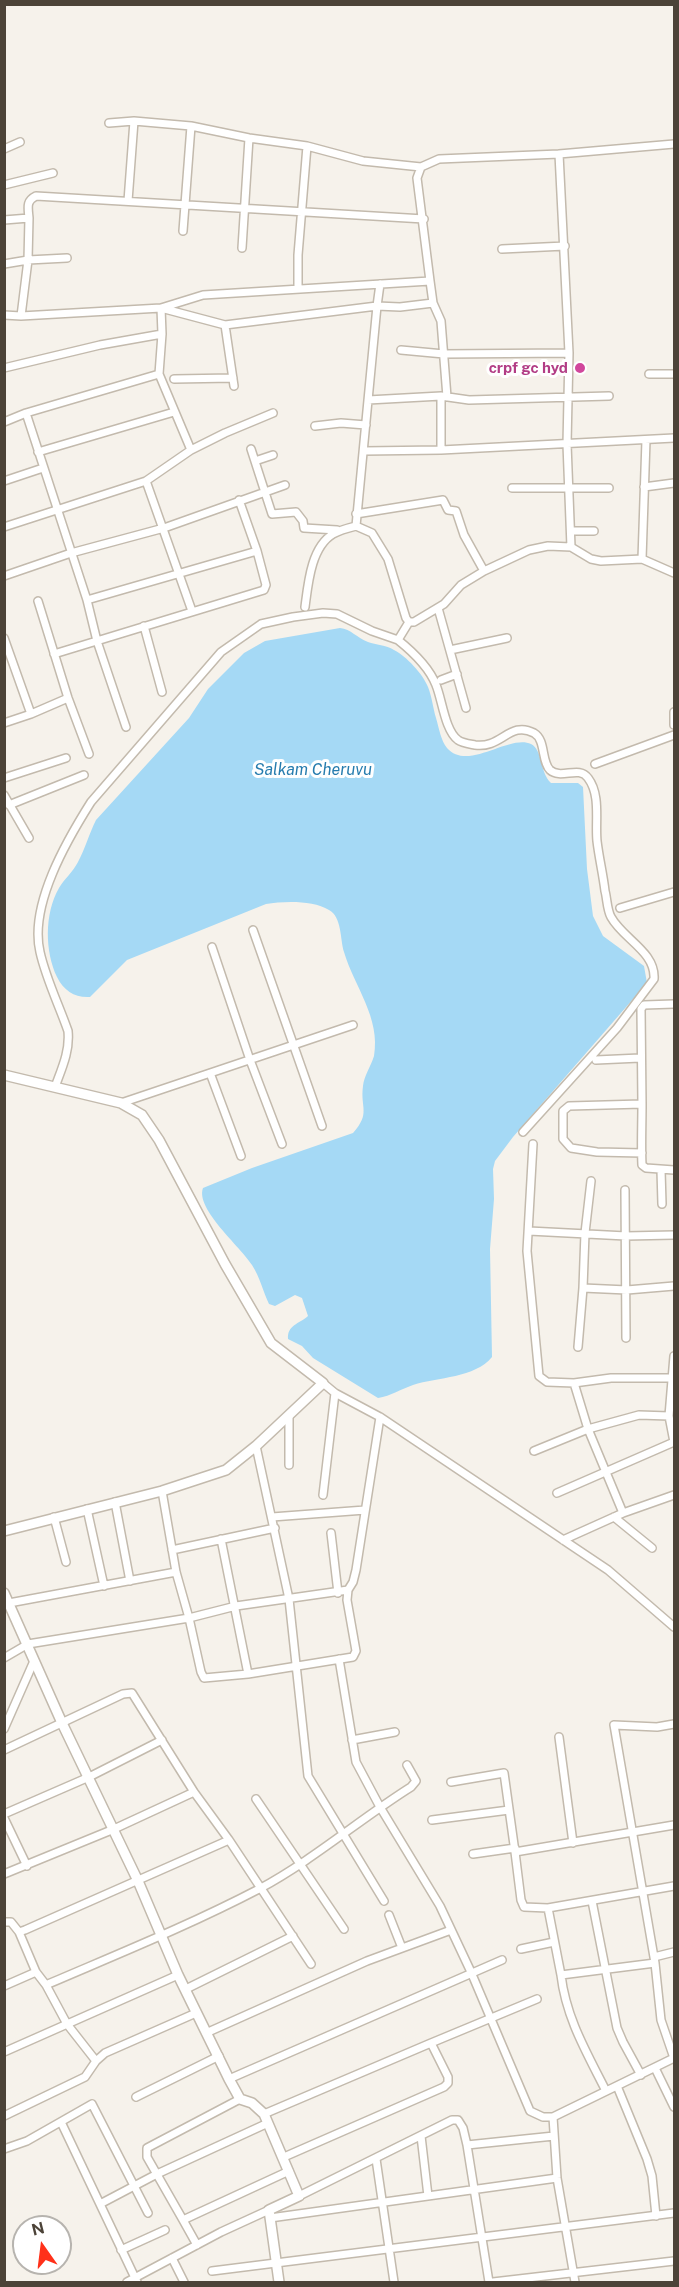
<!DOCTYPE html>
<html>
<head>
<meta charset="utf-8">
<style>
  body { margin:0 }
  #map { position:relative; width:679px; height:2287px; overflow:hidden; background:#f6f2eb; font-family:"Public Sans",sans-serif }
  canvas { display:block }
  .frame { position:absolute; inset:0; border:6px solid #4c4338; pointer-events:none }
  .north { position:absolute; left:12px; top:2215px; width:60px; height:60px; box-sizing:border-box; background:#fff; border:2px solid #b7b4af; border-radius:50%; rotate:346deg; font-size:16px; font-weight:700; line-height:24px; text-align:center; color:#4c4338 }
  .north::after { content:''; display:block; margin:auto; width:21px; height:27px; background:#ff311a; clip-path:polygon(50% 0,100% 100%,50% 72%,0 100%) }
</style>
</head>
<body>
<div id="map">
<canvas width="679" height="2287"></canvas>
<div class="frame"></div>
<div class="north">N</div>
</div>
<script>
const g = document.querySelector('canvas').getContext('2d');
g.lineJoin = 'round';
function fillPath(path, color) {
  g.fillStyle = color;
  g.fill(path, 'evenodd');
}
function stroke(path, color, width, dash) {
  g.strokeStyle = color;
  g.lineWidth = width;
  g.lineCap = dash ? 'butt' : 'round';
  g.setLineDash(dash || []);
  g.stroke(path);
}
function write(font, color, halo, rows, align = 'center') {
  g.font = font + ' "Public Sans",sans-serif';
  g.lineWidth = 6;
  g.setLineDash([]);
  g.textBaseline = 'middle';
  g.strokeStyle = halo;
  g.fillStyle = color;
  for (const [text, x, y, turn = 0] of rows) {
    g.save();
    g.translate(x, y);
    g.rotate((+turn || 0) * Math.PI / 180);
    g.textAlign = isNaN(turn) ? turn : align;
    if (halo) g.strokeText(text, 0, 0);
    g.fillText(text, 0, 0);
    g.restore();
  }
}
const water = new Path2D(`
  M340 628C351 629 357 638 368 642 376 645 386 645 394 650 406 656 423 674 428 687 432 697 433 708 436 718 439 728 441 741 447 748 468 772 509 734 531 744 543 750 539 771 551 783H578L583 787 587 869 593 916 603 936 644 966 647 983 513 1137 495 1161 493 1169 494 1199 490 1249 492 1357C475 1378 438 1377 413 1385 401 1389 391 1396 378 1398L313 1358 302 1346 288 1339C287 1325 299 1324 308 1316L302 1298 295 1295 275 1306 269 1304C263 1292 260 1277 252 1265 241 1247 195 1209 203 1188L252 1168 353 1133C371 1113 360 1108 363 1086 364 1076 371 1066 374 1056 381 1018 354 986 344 952 340 939 342 917 329 910 313 900 284 901 266 904L127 960 90 997C75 998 64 991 57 977 45 952 44 914 59 888 64 879 73 872 78 862 85 849 89 834 96 820L189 718 208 689 244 653 265 641Z`);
const minor = new Path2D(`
  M109 123 134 121 191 126 249 138 307 146 363 161 421 167 439 159 559 154 569 353 567 444 571 547
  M4 149 20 142
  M559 154 674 144
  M4 185 53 173
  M128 201 134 121
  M29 218C28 207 26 201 36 196L424 219
  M4 220 29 218 28 260 21 316
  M183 231 191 126
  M242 248 249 138
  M502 249 565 246
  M4 264 28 260 67 258
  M298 288V255L307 146
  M433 303 441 321 447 397
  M161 308 203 295 430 281 417 178 421 167
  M161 308 225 325 377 306 380 284
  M4 315 21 316 161 308 162 334 159 374 191 450
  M225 325 234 386
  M401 350 444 354 569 353
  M4 368 100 345 162 334
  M649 374H674
  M174 379 233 378
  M441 396V450
  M368 400 441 396 469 400 609 396
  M26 413 159 374
  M4 422 26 413 87 600 97 641 126 727
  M315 426 341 423 366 425
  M251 449 272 514 296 512 303 521 304 528 337 530
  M364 451 441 450 674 438
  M38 452 174 412
  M255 461 273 455
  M4 481 43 468
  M146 481 192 611
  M644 487 674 483
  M512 488H609
  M239 500 257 551
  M356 514 443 500 448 510 456 511 464 535 484 571 529 550 548 546 571 547 591 559 601 561 642 559 674 573
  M356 526 377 306 400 307 433 303 430 281
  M4 527 146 481 191 450 225 433 273 413
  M571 531H594
  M642 559 646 440
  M4 576 71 553 164 528 285 485
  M38 601 68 698 89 754
  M305 607C308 584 311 547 333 534 340 530 348 528 356 526L372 533 388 559 406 618 409 622H414L444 604 461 585 484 571
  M438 608 466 708
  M409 622 398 640C413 652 429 667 436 685 442 699 445 731 458 740 462 743 470 744 475 745 501 749 510 720 534 733 546 740 541 761 550 770 561 780 579 765 588 778 601 795 595 821 597 841 599 858 603 874 605 891 607 898 607 910 611 917 623 939 656 952 654 979L617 1028 523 1132
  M144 626 162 692
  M4 638 31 714 4 723
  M450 650 507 638
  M54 654 264 590 266 585 257 551 87 600
  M441 680 457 674
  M674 712V725
  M31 714 68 698
  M595 764 674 735
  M4 778 66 758
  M4 795 29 838
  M9 805 84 775
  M620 908 674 892
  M253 930 322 1126
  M212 947 250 1060 282 1144
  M596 1060 640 1058
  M210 1073 241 1156
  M55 1087C62 1068 70 1051 68 1031 59 1005 46 979 40 952 29 905 67 840 91 802L221 652 261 624 293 617 323 613 337 614 372 631 398 640
  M121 1103 353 1025
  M642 1104 641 1009 644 1005 674 1004
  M533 1144 527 1251 539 1376 547 1382 574 1383 611 1378H674
  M642 1153 597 1152 571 1148 563 1139V1111L569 1106 642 1104C642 1125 641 1145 642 1165L646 1168 674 1170
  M661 1170 662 1204
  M591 1181 585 1233 583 1288 627 1290 674 1286
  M625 1190 626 1338
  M529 1231 626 1236 674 1235
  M578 1347 583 1288
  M323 1383 335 1393 380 1417 608 1570 674 1627
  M574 1383 588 1429 623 1513
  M289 1416V1465
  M674 1442 669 1416 674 1356
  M256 1446 289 1599 308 1776 384 1901
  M534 1451 588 1429 639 1415 669 1416
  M162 1491 176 1572 189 1618 201 1672 204 1678 248 1674 353 1657 356 1651 347 1600 348 1590 353 1582 356 1570 380 1417
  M557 1493 674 1442
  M323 1495 335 1393
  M115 1502 130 1581
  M87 1509 104 1586
  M54 1517 66 1562
  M272 1517 365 1510
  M614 1517 652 1548
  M331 1533 338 1593
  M221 1539 248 1674
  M563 1540 623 1513 674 1495
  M172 1550 275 1528
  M9 1603 176 1572
  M4 1658 28 1644 189 1618 236 1606 348 1590
  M339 1659 356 1762 380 1807 440 1906 471 1972 530 2111 543 2117H553L674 2058
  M4 1729 34 1661
  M559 1737 573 1843
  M352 1740 395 1732
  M4 1750 123 1694 132 1693 194 1792 229 1840 311 1964
  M451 1782 504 1773 515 1852 674 1825
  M256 1799 344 1929
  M4 1814 89 1777 162 1740
  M4 1818 27 1866
  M432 1820 509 1810
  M515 1852 521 1900 524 1907 548 1908 674 1886
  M473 1854 515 1848
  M4 1874 114 1829 194 1792
  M592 1901 617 2028 623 2042 641 2075
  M548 1908 561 1975 655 1963
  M389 1915 402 1948
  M4 1922H11L19 1932 25 1930 229 1840
  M19 1932 36 1972
  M521 1949 554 1942
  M654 1957 674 1952
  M561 1975C566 2018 587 2053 606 2091
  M46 1985 67 2024 96 2061
  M4 1986 36 1972 46 1985C118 1954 190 1925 259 1889 313 1860 360 1819 411 1787L416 1781 407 1765
  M186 1989 293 1936
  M206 2033 367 1961 451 1930
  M4 2052 178 1975
  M674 2058 661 2020 655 1963 614 1725 657 1727 674 1724
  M655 2068 674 2107
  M229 2079 502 1960
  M617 2086 647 2159 652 2176 656 2216
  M136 2097 219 2056
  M240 2099 147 2148V2157L183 2220 289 2171
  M264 2114 431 2043
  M4 2116 85 2077 96 2061 105 2053 196 2013
  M553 2117 557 2178 575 2282
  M61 2122 137 2282
  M421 2136 428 2196
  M467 2145 554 2136
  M4 2149 27 2141 92 2104 148 2213
  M284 2157 444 2087 448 2083V2077L431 2043 537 1999
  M376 2159 394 2282
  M299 2196 452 2120H458L463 2128 467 2145 489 2282
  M100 2204 157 2174 268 2123
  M270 2218 557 2178
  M183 2220 197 2245
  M121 2250 165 2230
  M172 2258 184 2282
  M212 2271 674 2213
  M127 2282 221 2232 269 2210
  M493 2282 674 2261`);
const tertiary = new Path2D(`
  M4 1075 121 1103 142 1115 159 1140 225 1264 271 1343 323 1383 256 1446 226 1470 162 1491 4 1531
  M4 1593 62 1723 138 1881 178 1975 229 2079 240 2099 252 2103 264 2114 299 2196 269 2210 279 2282`);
const markers = [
  [580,368,6,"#d1479c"]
];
const hotelNames = [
  ["crpf gc hyd",568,368]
];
const waterNames = [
  ["Salkam Cheruvu",313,770]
];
fillPath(water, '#a5d9f5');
stroke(minor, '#c3baad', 10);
stroke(tertiary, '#c3baad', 12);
stroke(minor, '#fff', 7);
stroke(tertiary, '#fff', 9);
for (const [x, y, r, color] of markers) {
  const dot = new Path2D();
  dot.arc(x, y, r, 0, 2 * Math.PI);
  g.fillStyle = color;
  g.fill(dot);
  stroke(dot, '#fff', 2);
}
write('bold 15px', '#b23c85', '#fff', hotelNames, 'right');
write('italic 16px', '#267cae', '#fff', waterNames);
</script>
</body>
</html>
